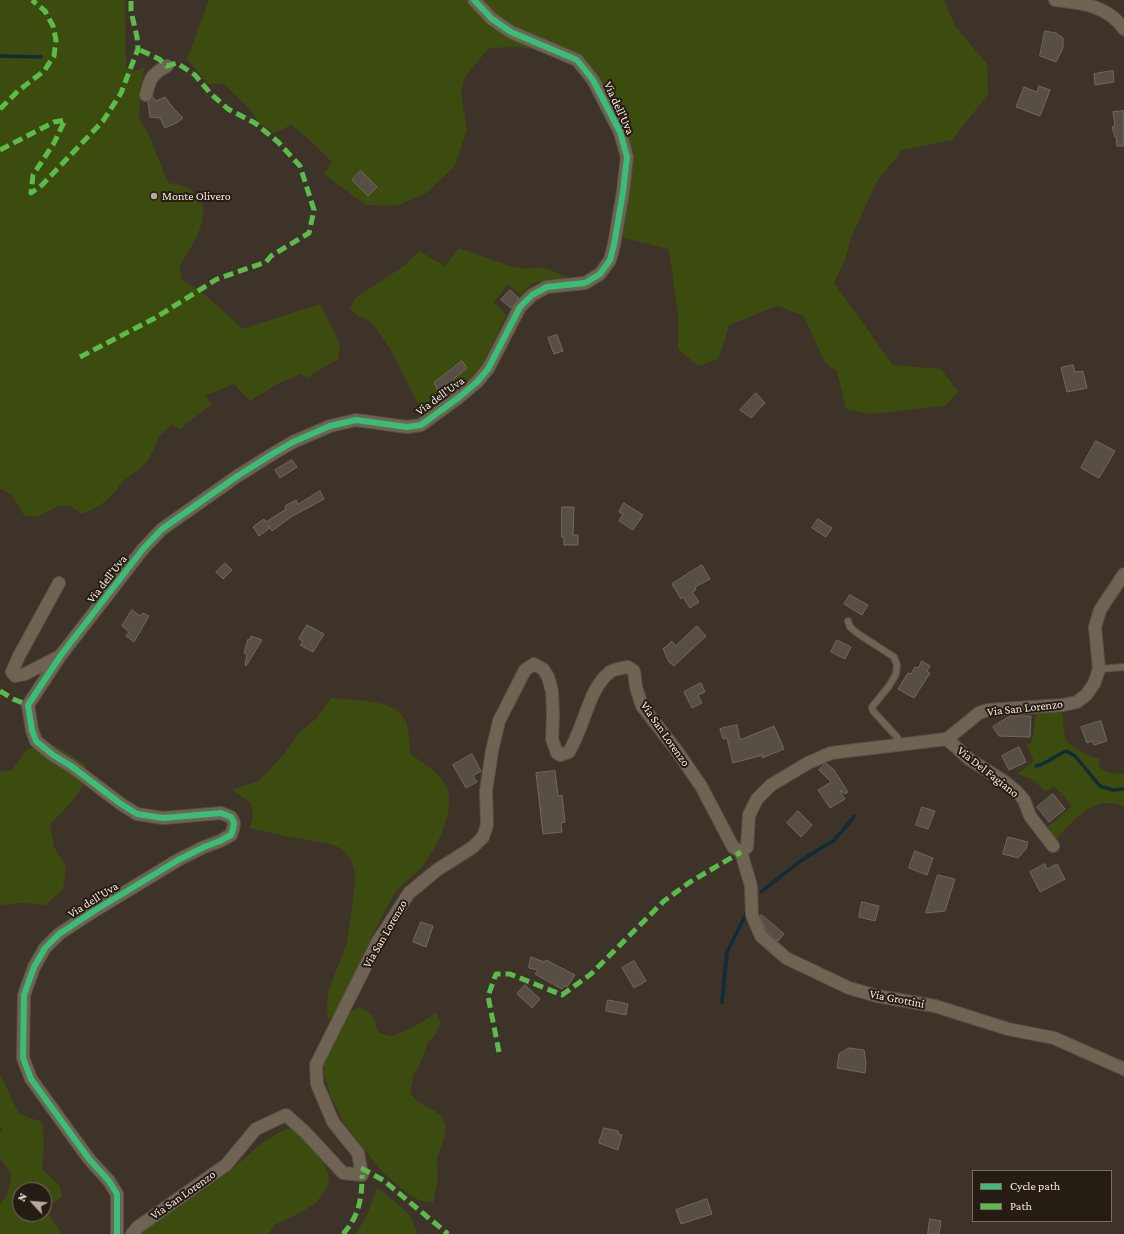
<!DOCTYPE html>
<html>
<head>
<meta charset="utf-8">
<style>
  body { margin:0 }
  #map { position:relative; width:1124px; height:1234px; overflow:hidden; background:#3e3328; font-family:"Crimson Pro",serif }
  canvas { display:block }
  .legend { position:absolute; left:972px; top:1170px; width:140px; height:52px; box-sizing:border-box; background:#251c14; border:1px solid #796e65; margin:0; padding:5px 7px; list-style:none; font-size:12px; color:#f7eadf }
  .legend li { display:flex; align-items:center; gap:8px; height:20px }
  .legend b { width:20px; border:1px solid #796e65 }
  .north { position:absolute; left:12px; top:1182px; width:40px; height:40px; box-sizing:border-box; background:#251c14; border:1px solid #796e65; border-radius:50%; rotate:296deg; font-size:11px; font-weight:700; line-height:16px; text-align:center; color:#f7eadf }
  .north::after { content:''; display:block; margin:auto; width:14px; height:18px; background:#b6aa9f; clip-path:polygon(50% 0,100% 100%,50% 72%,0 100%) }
</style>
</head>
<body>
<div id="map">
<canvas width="1124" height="1234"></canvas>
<ul class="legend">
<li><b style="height:5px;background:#3abd76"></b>Cycle path</li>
<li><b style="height:5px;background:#5cbc4b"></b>Path</li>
</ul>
<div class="north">N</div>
</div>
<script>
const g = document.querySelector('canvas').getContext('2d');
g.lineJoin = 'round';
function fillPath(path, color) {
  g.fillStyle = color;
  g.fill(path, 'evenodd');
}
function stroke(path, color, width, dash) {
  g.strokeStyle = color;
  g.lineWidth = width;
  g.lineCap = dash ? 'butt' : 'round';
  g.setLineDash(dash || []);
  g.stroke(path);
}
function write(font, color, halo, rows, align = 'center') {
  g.font = font + ' "Crimson Pro",serif';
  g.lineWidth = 4;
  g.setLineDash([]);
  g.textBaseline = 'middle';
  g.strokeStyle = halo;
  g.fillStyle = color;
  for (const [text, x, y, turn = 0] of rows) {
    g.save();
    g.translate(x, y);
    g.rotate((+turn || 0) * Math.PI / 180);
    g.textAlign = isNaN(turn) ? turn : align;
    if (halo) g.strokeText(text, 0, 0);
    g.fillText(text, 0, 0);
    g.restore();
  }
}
const green = new Path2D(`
  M0 0H125L126 66 134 72 145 66 140 89 139 118 149 135 168 183C173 184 178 184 183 186 213 198 204 224 192 246 188 253 182 259 180 267 180 271 181 276 182 280 205 293 223 310 242 329L320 304 334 331 340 347 338 359C328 366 317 370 308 378L301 374 279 383 250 401 234 384 206 395 211 405 180 429 172 424 159 437 149 459 141 468 122 482 115 492 107 500 97 507 82 514 71 506H59L36 517 24 515 11 494 0 489Z
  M209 0H944L955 26 987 64 988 94 952 140 902 150 876 183 851 238 844 262 834 283 893 365 941 369 958 392 945 406 870 414 846 409 837 371 825 363 804 316 778 306 729 325 719 359 698 366 678 349V314L669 249 623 238 630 148 613 100 586 65 539 50 517 47 489 48 464 78 461 94 467 130 455 166 426 193 397 206 366 205 324 174 332 162 312 142 291 125 274 133 258 122 253 112 224 84H208L187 59Z
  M459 248 510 266 526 269 537 267 549 269 570 279 532 283 521 295 508 284 494 302 506 315 481 368 472 379 425 418 392 352 373 324 365 318 359 317 350 309 355 298 404 266 419 251 445 266Z
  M331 698C351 700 396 699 405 720 410 731 409 742 410 754 423 763 440 772 447 788 456 810 436 850 422 867 413 877 401 883 394 895 372 933 355 973 337 1013L328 1020 327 1005 328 993 347 942 354 893 355 881 354 869 350 858 342 849 331 844 285 836 250 828 253 815 251 803 232 790 260 780 285 753 298 733 317 718Z
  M1062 710C1063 716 1064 735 1066 739 1070 748 1091 757 1099 759V766C1107 774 1113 774 1124 773V806C1119 805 1113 803 1108 803 1087 802 1070 825 1056 839L1046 829 1072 806 1054 786 1046 792 1032 779 1017 774 1034 761 1027 746 1032 741 1036 714Z
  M48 743 62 749 84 764 88 776C78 796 65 810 50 824L54 847 66 867 63 890 45 905 21 903 0 905V771L12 770 27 750Z
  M358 1007C373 1012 374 1017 378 1032 382 1033 387 1036 390 1036 400 1035 430 1019 436 1012L440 1023 436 1034 428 1042 420 1064 414 1074 410 1093 418 1102 440 1114 446 1125 444 1137 437 1159 438 1180 433 1203 419 1200 408 1194 382 1172 344 1123 330 1095 324 1072V1061L348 1013Z
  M0 1074 19 1114 42 1122 44 1145 42 1169 60 1186 62 1197 52 1204 49 1215 62 1234H0V1204L6 1197 10 1185 11 1173 0 1158V1133L2 1129 0 1127ZM20 1190H44V1214H20Z
  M291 1128 302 1132 317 1150 328 1172 329 1185 316 1203 296 1215 274 1225 269 1234H139C165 1213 195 1197 222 1177 245 1160 262 1137 291 1128Z
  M377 1188C392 1200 415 1213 417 1234H356L367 1215Z`);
const stream = new Path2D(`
  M0 56 41 57
  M1036 766C1047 764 1056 755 1066 751L1075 756 1100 786 1113 790 1124 789
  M761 892 799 862 834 840 855 816
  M722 1002 727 952 748 910`);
const building = new Path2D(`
  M1045 31 1056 33 1063 38V48L1056 62 1040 56Z
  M1113 71 1114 82 1095 85 1094 74Z
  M1039 86 1050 90 1040 116 1016 107 1024 87 1037 92Z
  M153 97 156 101 165 97 174 109 183 118 178 122 165 128 160 118 150 117 148 102Z
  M1124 111V146H1117L1116 137H1115L1112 127 1115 126 1113 112Z
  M361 171 377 187 368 196 352 180Z
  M510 290 519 298 511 308 501 300Z
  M557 335 563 351 554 354 548 338Z
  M462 361 467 368 450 382 453 386 442 396 436 388 437 387 434 383Z
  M1073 365 1075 372 1083 371 1087 388 1067 392 1061 368Z
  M756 393 765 403 751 418 740 410Z
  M1096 441 1115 451 1099 478 1081 468Z
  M292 460 297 467 280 478 275 470Z
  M320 491 324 499 291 517 272 531 268 525 270 528 259 536 253 527 264 519 266 522 286 509 285 506 296 500 298 504Z
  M624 503 643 515 633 530 619 521 623 514 619 512Z
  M562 507H574L573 535H578V545H564V537H562Z
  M818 519 832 528 826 537 812 528Z
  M225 563 232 570 223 579 216 572Z
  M702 565 710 579 695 587 696 590 692 592 699 602 690 608 683 597 681 599 672 584Z
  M850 595 868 605 862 615 844 604Z
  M132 610 140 616 143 613 149 616 134 642 126 636 129 632 122 626Z
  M307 625 324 634 313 652 300 645 303 641 299 639Z
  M697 626 706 636 674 666 669 662 663 649 672 641 675 646Z
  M251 636 262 640 246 666 245 665 247 654 244 653 248 639 250 640Z
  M837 640 851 647 845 659 831 652Z
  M922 661 930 666 927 671 930 673 914 698 898 689 908 673 911 674 915 667 918 668Z
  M701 683 705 692 698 695 702 703 692 708 684 692Z
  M1010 716H1031L1030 737 999 736 993 727Z
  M1101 721 1107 741 1094 745 1092 741 1087 743 1081 727Z
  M737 725 740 740 774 726 784 749 762 758 763 755 733 763 727 738 723 739 720 729Z
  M1019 747 1026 762 1009 770 1002 756Z
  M472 754 481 771 473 776 477 782 466 788 453 765Z
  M826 763 834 770 848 792 845 794 841 791H840L845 799 830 808 818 790 831 782 819 770Z
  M555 771 558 796 562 795 565 822 561 823 562 832 543 834 536 773Z
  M1053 794 1065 809 1049 822 1037 807Z
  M922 807 935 811 928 829 916 825Z
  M798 811 812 825 801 837 787 823Z
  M1008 837 1028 842 1026 849 1018 858 1003 854Z
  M915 851 933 858 927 875 909 868Z
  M1045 864 1047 869 1057 864 1065 879 1040 892 1030 872Z
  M938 875 955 879 945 911 926 913Z
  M862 902 879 906 875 921 859 917Z
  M762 915 784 934 778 941 767 931 760 916Z
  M421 922 433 926 426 947 413 942Z
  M531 957 544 962 546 960 575 975 567 987 565 986 562 989 535 974 538 970 529 968Z
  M634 961 646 981 634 988 622 968Z
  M525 985 540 999 532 1008 517 994Z
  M608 1000 628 1004 626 1015 606 1011Z
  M849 1048 864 1050 866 1063 865 1073 837 1068 839 1054Z
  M604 1128 618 1131V1134L622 1135 618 1150 599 1143Z
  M707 1199 712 1214 681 1224 676 1210Z
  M930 1219 941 1221 939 1234H928Z`);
const lane = new Path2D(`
  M848 621 850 627 857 633 894 657 897 665 896 674 889 686 872 707 873 711 897 737 900 744
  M1099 669 1124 667`);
const street = new Path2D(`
  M1055 0C1082 3 1107 5 1124 29
  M146 95C150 78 152 74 167 66
  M59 583 19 656 12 672 15 676 25 674 60 656
  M947 739 969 759 1005 782 1017 792 1024 800 1030 816 1053 846
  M741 852 751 886 752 915 761 936 786 958 849 988 877 996 935 1006 1008 1029 1054 1038 1124 1069
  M117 1234V1194L109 1181 89 1159 31 1079 23 1058 24 995 34 967 45 948 59 934 94 911 178 860 204 847 220 841 231 835 233 829 234 823 231 817 221 813 163 818 137 814 121 804 71 766 53 755 36 741 32 730 28 705 61 655 143 549 162 529 236 477 274 453 293 442 330 426 356 420 407 427 421 425 458 398 477 382 488 369 520 307 532 295 547 287 585 283 600 274 610 260 614 245 623 192 627 157 620 132 593 80 577 60 511 32 492 19 474 0
  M132 1234 138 1227 226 1165 256 1129 286 1115 305 1132 343 1173 362 1175 358 1153 333 1122 317 1084 316 1065 378 941 409 893 437 870 473 847 483 837 487 825 486 791 492 751 499 721 525 670 534 664 543 669 548 677 552 691 553 714 552 739 557 753 560 755 569 752C572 746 575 741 577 735 587 714 591 687 610 672 615 669 622 668 628 667L634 671 636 687 642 706 677 751 701 786 733 847 741 852 747 847 749 815 757 799 771 785 808 763 831 753 947 739 979 713 988 710 1063 705 1077 702 1086 695 1094 684 1099 669 1095 627 1100 610 1124 574`);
const quiet = new Path2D(`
  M0 109 18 91 44 71 54 56 56 40 53 26 45 11 32 0
  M0 150 54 122 65 120 54 143 33 175 31 193 42 185 103 121 121 93 138 49 137 37 131 11V0
  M80 357 155 318 217 279 266 262 271 256 309 233 314 210 300 166 278 142 255 123 228 109 211 94 195 75 177 63 167 66 159 59 138 49
  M0 691 13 699 28 705
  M499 1052 488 996 496 974H510L562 995 591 974 664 901 690 882 741 852
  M361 1168 383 1180 448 1234
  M343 1234C359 1216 362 1199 362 1175`);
const cycleway = new Path2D(`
  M117 1234V1194L109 1181 89 1159 31 1079 23 1058 24 995 34 967 45 948 59 934 94 911 178 860 204 847 220 841 231 835 233 829 234 823 231 817 221 813 163 818 137 814 121 804 71 766 53 755 36 741 32 730 28 705 61 655 143 549 162 529 236 477 274 453 293 442 330 426 356 420 407 427 421 425 458 398 477 382 488 369 520 307 532 295 547 287 585 283 600 274 610 260 614 245 623 192 627 157 620 132 593 80 577 60 511 32 492 19 474 0`);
const markers = [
  [154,196,4,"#b6aa9f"]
];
const streetNames = [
  ["Via dell'Uva",619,108,65],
  ["Via dell'Uva",440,396,-36],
  ["Via dell'Uva",107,579,-52],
  ["Via San Lorenzo",1025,708,-6],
  ["Via San Lorenzo",665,734,55],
  ["Via Del Fagiano",988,772,38],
  ["Via dell'Uva",93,900,-32],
  ["Via San Lorenzo",385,934,-60],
  ["Via Grottini",897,999,11],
  ["Via San Lorenzo",183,1195,-35]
];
const poiNames = [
  ["Monte Olivero",162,196]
];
fillPath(green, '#3c4c0e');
stroke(stream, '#0f2c37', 3.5);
fillPath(building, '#574e45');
stroke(building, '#72685f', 1);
stroke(lane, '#5a5047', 8);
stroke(street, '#5a5047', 14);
stroke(lane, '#6f6353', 6);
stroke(street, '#6f6353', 12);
stroke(quiet, '#5cbc4b', 5, [10, 5]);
stroke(cycleway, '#3abd76', 6);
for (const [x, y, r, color] of markers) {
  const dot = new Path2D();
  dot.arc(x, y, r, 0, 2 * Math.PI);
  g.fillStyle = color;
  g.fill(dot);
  stroke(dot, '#251c14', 1.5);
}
write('12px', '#f7eadf', '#251c14', streetNames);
write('12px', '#f7eadf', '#251c14', poiNames, 'left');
</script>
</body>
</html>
